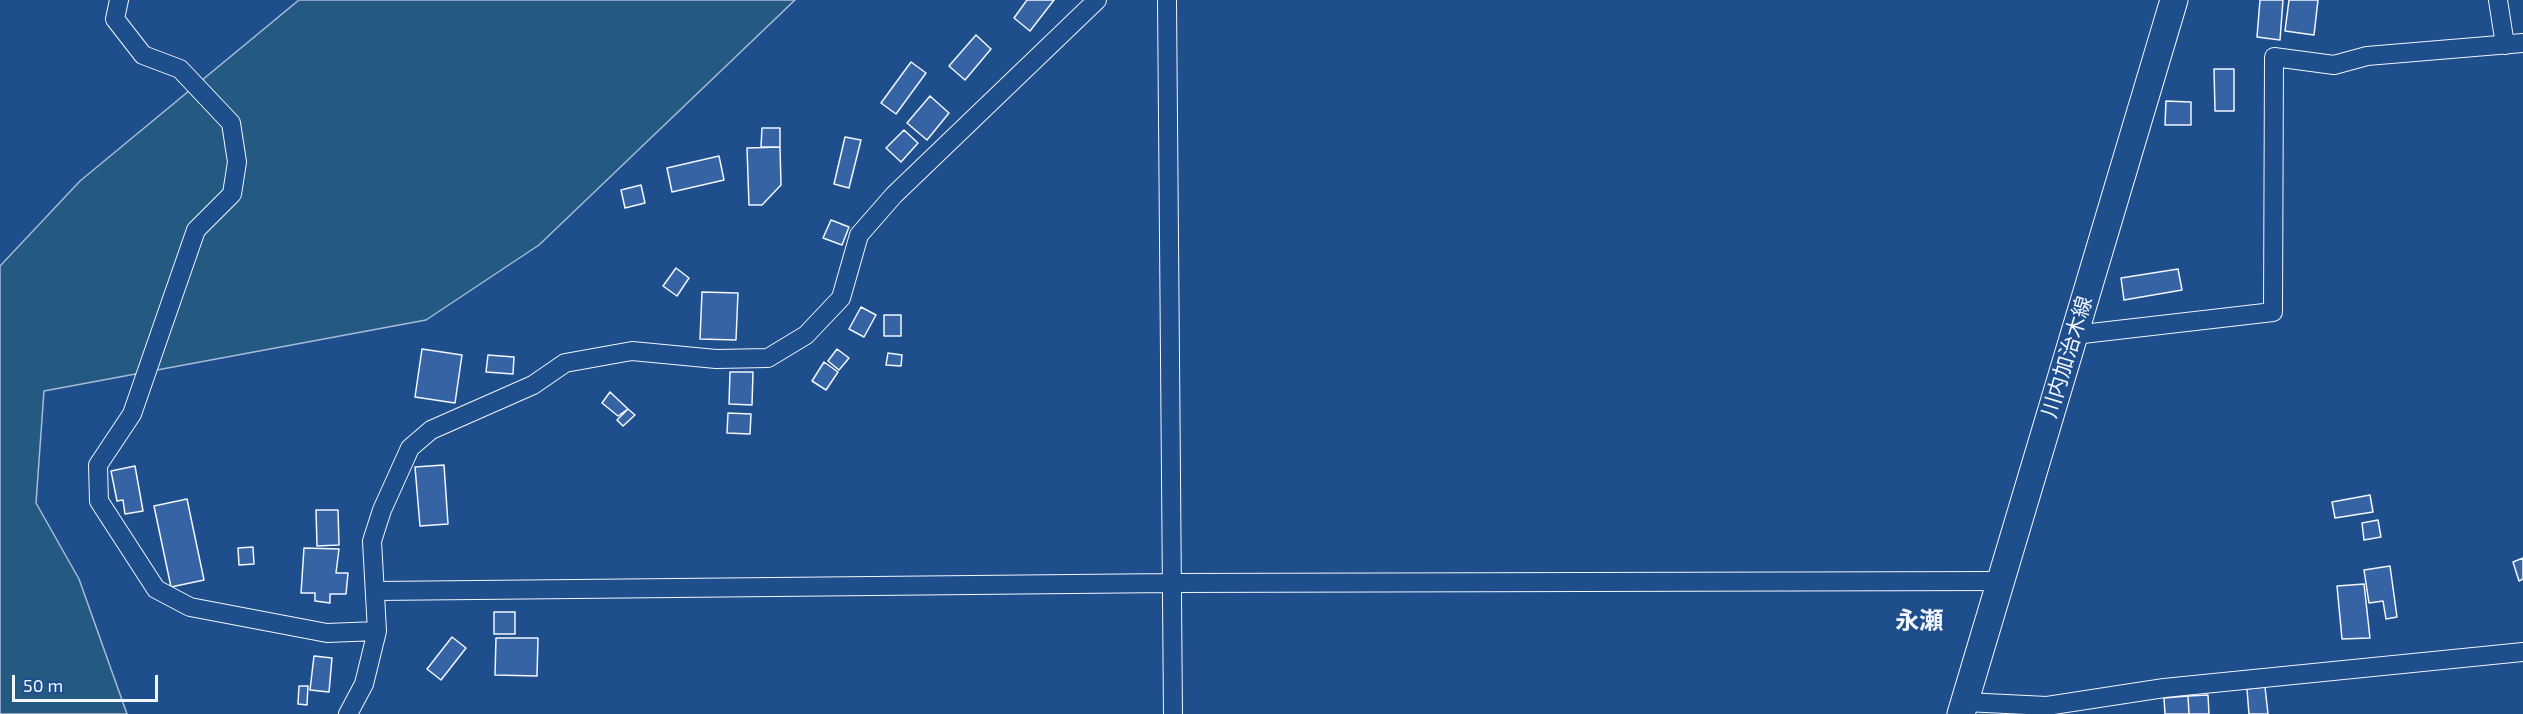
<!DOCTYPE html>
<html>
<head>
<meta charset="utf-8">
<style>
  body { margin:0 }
  #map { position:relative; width:2523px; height:714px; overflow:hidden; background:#1f4e8c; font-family:"Exo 2",sans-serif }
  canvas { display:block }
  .scale { position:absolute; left:12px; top:675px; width:146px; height:27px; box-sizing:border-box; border:3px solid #f2f6ff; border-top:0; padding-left:8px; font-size:18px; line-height:21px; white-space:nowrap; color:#f2f6ff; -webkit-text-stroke:4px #1f4e8c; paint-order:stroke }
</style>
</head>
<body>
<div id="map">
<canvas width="2523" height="714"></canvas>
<div class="scale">50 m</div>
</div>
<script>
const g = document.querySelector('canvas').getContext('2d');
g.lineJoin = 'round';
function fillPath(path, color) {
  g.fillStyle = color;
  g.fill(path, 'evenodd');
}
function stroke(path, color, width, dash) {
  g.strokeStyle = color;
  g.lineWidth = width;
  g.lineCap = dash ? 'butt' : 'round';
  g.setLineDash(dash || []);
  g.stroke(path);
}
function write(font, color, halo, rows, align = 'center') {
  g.font = font + ' "Exo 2","Noto Sans JP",sans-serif';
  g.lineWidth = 4.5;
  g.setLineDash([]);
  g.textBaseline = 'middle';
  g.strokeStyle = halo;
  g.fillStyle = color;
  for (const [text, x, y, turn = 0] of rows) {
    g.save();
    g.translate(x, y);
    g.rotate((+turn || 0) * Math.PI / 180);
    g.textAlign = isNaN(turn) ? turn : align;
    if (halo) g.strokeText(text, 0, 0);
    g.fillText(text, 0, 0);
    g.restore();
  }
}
const green = new Path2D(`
  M299 0H795L539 245 426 320 44 391 36 503 79 579 127 714H0V266L80 181Z`);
const building = new Path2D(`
  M1027 0H1054L1030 31 1014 18Z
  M2260 0H2283L2280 40 2257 37Z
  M2289 0H2318L2314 35 2285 31Z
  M976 35 991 49 965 80 949 66Z
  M911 62 926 73 896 114 881 103Z
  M2214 69H2234V111H2215Z
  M930 96 949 113 927 140 907 123Z
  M2166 101 2191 102V125H2165Z
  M762 128H780V147H761Z
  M904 130 918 143 901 162 886 148Z
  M845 137 861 140 849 188 834 184Z
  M780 147 781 185 762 205H749L747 148Z
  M719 156 724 180 672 192 667 168Z
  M641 185 645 203 625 208 621 190Z
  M831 220 849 227 842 245 823 238Z
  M676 268 689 278 677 296 663 286Z
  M2178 269 2182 290 2124 300 2121 278Z
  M702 292 738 293 736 340 700 339Z
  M861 307 876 315 864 337 849 329Z
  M884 315H901V336H884Z
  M422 349 462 355 455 403 415 397Z
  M837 349 849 358 839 370 828 361Z
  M888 353 902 355 901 366 886 365Z
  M488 355 514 357 513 374 486 372Z
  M824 362 838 372 826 390 812 381Z
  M730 372H753L752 405 729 404Z
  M610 392 628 409 618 416 602 403Z
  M628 409 635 415 623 426 617 420Z
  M728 413 751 414 750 434 727 433Z
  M444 465 448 524 420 526 415 467Z
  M135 466 143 511 125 514 123 500 117 501 111 471Z
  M2370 495 2373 512 2335 518 2332 502Z
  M187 499 204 580 171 587 154 506Z
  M316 510H338L339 545 317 546Z
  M2378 520 2381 537 2364 540 2362 523Z
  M253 547 254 564 239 565 238 548Z
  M304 548 339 549 336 573H348L346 594H330V603L315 601V593H301Z
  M2523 558V579L2519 581 2513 562Z
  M2390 566 2397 617 2386 619 2383 601 2369 603 2364 570Z
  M2364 584 2370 638 2342 639 2337 586Z
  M494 612H515V634H494Z
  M452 637 466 648 441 680 427 669Z
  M496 638H538L537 676 495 675Z
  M314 656 332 658 329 692 310 690Z
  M299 686H308L307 705 298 704Z
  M2265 687 2268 714H2249L2247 689Z
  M2208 695 2209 714H2189L2188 696Z
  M2188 696 2189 714H2165L2164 698Z`);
const minor = new Path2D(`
  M119 0 115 19 143 55 180 69 231 123 237 162 232 194 196 230 132 414 98 465 99 501 156 589 190 607 327 633 377 631
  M1167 0 1173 714
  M2498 0 2505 45
  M2074 335 2273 312 2274 57 2334 65 2367 56 2523 43
  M376 591 1171 583 1999 581
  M1965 702 2047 706 2164 688 2523 652
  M348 714 364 684 377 631 372 541 382 510 410 448 431 430 533 385 565 363 632 351 716 359 768 358 806 335 841 298 859 235 894 195 1097 0`);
const primary = new Path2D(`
  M1961 714 2174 0`);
const streetNames = [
  ["川内加治木線",2067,357,-73]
];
const quarterNames = [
  ["永瀬",1919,621]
];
fillPath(green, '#245a82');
stroke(green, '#a8bbd7', 1.5);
fillPath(building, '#3563a3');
stroke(building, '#f2f6ff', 1.5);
stroke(minor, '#f2f6ff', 20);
stroke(primary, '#f2f6ff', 29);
stroke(minor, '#1f4e8c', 18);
stroke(primary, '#1f4e8c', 27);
write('21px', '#f2f6ff', '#1f4e8c', streetNames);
write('bold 24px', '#f2f6ff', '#1f4e8c', quarterNames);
</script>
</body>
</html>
